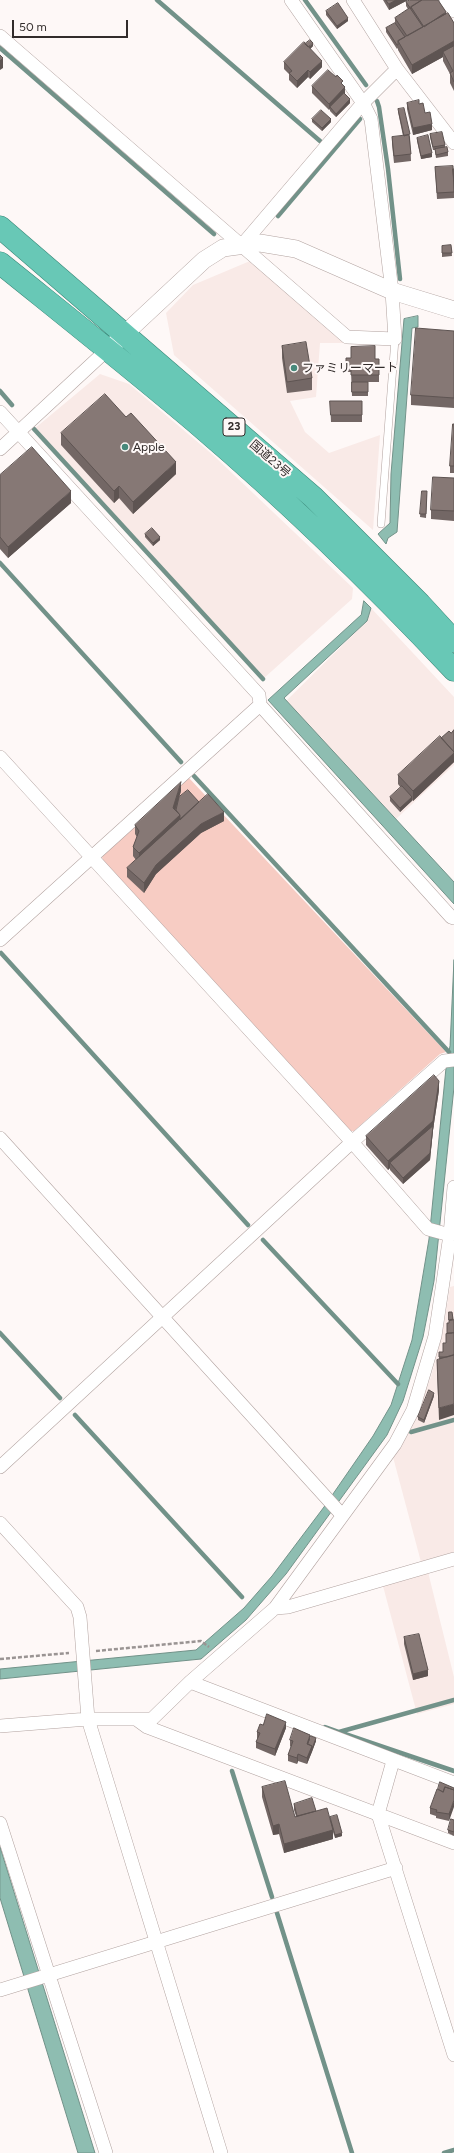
<!DOCTYPE html>
<html>
<head>
<meta charset="utf-8">
<style>
  body { margin:0 }
  #map { position:relative; width:454px; height:2153px; overflow:hidden; background:#fef8f7; font-family:Figtree,sans-serif }
  canvas { display:block }
  .scale { position:absolute; left:12px; top:20px; width:116px; height:18px; box-sizing:border-box; border:2px solid #322c2b; border-top:0; padding-left:5px; font-size:12px; line-height:14px; white-space:nowrap; color:#322c2b; -webkit-text-stroke:3px #fef8f7; paint-order:stroke }
</style>
</head>
<body>
<div id="map">
<canvas width="454" height="2153"></canvas>
<div class="scale">50 m</div>
</div>
<script>
const g = document.querySelector('canvas').getContext('2d');
g.lineJoin = 'round';
function fillPath(path, color) {
  g.fillStyle = color;
  g.fill(path, 'evenodd');
}
function stroke(path, color, width, dash) {
  g.strokeStyle = color;
  g.lineWidth = width;
  g.lineCap = dash ? 'butt' : 'round';
  g.setLineDash(dash || []);
  g.stroke(path);
}
function write(font, color, halo, rows, align = 'center') {
  g.font = font + ' Figtree,"Noto Sans JP",sans-serif';
  g.lineWidth = 4;
  g.setLineDash([]);
  g.textBaseline = 'middle';
  g.strokeStyle = halo;
  g.fillStyle = color;
  for (const [text, x, y, turn = 0] of rows) {
    g.save();
    g.translate(x, y);
    g.rotate((+turn || 0) * Math.PI / 180);
    g.textAlign = isNaN(turn) ? turn : align;
    if (halo) g.strokeText(text, 0, 0);
    g.fillText(text, 0, 0);
    g.restore();
  }
}
const built = new Path2D(`
  M250 261 345 343H320L316 397 290 401 305 432 329 453 380 435 373 530 174 355 166 313 193 285Z
  M100 374 129 384 213 455 353 588 352 599 263 679 34 429Z
  M371 608 454 697V765L396 819 286 701 367 621Z
  M454 1286V1552L421 1562 393 1457 414 1420 431 1377 442 1335 450 1287Z
  M428 1572 454 1677V1704L417 1714 383 1586Z`);
const green = new Path2D(`
  M189 778 446 1052 440 1054 354 1131H347L103 862 102 856Z`);
const water = new Path2D(`
  M418 316V327L412 328 397 532 388 538 386 544 378 534 390 523 391 474 404 319Z
  M364 601 371 608 367 621 284 698 454 882V904L268 700 361 615Z
  M454 960V1087L434 1281 423 1337 403 1401 387 1435 286 1574 246 1620 201 1659 0 1679V1669L196 1650 244 1608 272 1576 324 1507 373 1436 391 1405 412 1340 429 1239 446 1068 450 1046Z
  M0 1847 95 2153H78L0 1898Z`);
const stream = new Path2D(`
  M157 0 320 141
  M305 0 366 85
  M0 48 214 234
  M377 101 379 107 388 169 400 279
  M278 216 360 119
  M0 391 12 405
  M34 429 263 679
  M0 563 181 762
  M194 776 449 1052
  M1 953 248 1225
  M263 1240 398 1384
  M0 1333 60 1398
  M75 1415 242 1597
  M411 1432 454 1420
  M325 1727 339 1732 454 1700
  M339 1732 454 1771
  M232 1771 272 1897
  M277 1913 352 2153
  M444 2153 454 2150`);
const path = new Path2D(`
  M96 1651 201 1641 209 1647
  M0 1659 69 1653`);
const service = new Path2D(`
  M381 524 395 339`);
const minor = new Path2D(`
  M353 0 397 69 454 143
  M446 0 454 11
  M0 36 347 337 395 339 392 291 371 119 363 103 291 0
  M242 245 363 103 397 69
  M0 412 259 695 260 705 451 917 454 918
  M0 449 108 349
  M0 757 352 1142 428 1229 450 1235
  M0 940 260 705
  M0 1138 342 1515
  M0 1467 352 1142 444 1061 454 1060
  M0 1523 77 1607 80 1617 88 1719 221 2153
  M275 1608 288 1607 454 1559
  M190 1682 454 1783
  M136 1719 147 1727 454 1843
  M0 1726 88 1719H152L190 1682 275 1608 395 1444 413 1410 435 1336 450 1235 454 1187
  M393 1761 378 1814 454 2055
  M0 1823 106 2153
  M0 1990 396 1868`);
const tertiary = new Path2D(`
  M116 342 204 260 223 248 260 243 296 249 392 291 454 310`);
const trunk = new Path2D(`
  M0 227 313 497 420 604 454 641
  M0 263C67 317 134 370 200 426 289 502 374 585 454 670`);
const wall = new Path2D(`
  M383 0H408L389 10Z
  M406 2 446 15 454 23V91L450 83V74L443 61V57L412 74 398 50V48L397 49 386 32V28L395 23V18L408 9 406 6Z
  M326 11 348 21 337 29 326 15Z
  M305 44 313 46 310 49 322 67 310 79 308 77 297 88 289 80V74L284 69V62Z
  M343 85 345 94 350 103 336 117 330 111V109L329 110 312 93V86Z
  M407 103 419 104 425 113 432 130 413 135 407 109Z
  M398 109 410 137 411 161 394 163 392 144V137L403 136 398 112Z
  M312 119 331 122 322 131 312 122Z
  M430 134 445 145V147L448 152V156L436 158 435 150H433L430 137Z
  M417 138 432 157 421 159 417 141Z
  M435 167 453 171 454 169V198L437 199Z
  M451 245 452 256 442 257V246Z
  M454 331V408L411 405V395Z
  M282 346 312 378V390L287 393 282 358Z
  M346 358 379 359V382H368V396H352L351 372H346Z
  M330 401H362V422H331Z
  M454 424V473H450V466Z
  M61 433 176 474 133 514 119 498 114 503 61 445Z
  M0 475 71 503 8 558 0 549Z
  M454 478V521L431 519V510Z
  M422 491 427 495 426 518 420 517Z
  M145 534 160 540 153 546 145 537Z
  M454 730V762L413 801 412 800 400 812 390 801V797L401 788 398 784V775L441 738 451 733Z
  M181 791 179 797 199 802 224 821 201 833 156 874 144 893 127 877V868L136 860 133 856V847L137 837 135 834V825Z
  M439 1090 433 1130 430 1160 403 1184 390 1170V1168L388 1170 366 1145V1136Z
  M449 1312H452L453 1320H454L439 1420 437 1372V1360H439V1352H443L446 1343 447 1334V1323H449Z
  M434 1396 424 1423 418 1420V1417Z
  M404 1637 428 1676 413 1680 404 1644Z
  M263 1725 286 1728 275 1756 256 1748V1742L258 1738H257V1732Z
  M310 1739 316 1741 307 1764 298 1761 297 1764 288 1761V1755L291 1747 290 1746V1740Z
  M262 1787 295 1817 296 1816 294 1810V1804L316 1811 330 1819 342 1836 335 1838 333 1832V1839L284 1853 279 1834 273 1835 262 1797Z
  M454 1788 449 1821 436 1818V1816L430 1814V1808Z
  M454 1820V1836L448 1833V1830Z`);
const shadedWall = new Path2D(`
  M396 0H408L389 10V4Z
  M446 12V19L424 27Z
  M348 18V21L337 29V26Z
  M454 41V51L443 52V57L412 74V65Z
  M313 43V46L308 51V48Z
  M3 58V68L0 70V61Z
  M322 61V67L310 79V72Z
  M308 70V77L297 88V81Z
  M345 87V94L331 108 330 107 329 110V104Z
  M350 99V103L336 117V114Z
  M331 119V122L322 131V128Z
  M432 124V130L413 135V128Z
  M432 153V157L421 159V156Z
  M176 462V474L133 514V502Z
  M119 486V498L114 503V491Z
  M71 491V503L8 558V547Z
  M160 537V540L153 546V543Z
  M454 753V762L413 801V791Z
  M181 782V791L173 817V808Z
  M412 797V801L400 812V808Z
  M224 812V821L201 833 156 874 144 893V883L156 865 201 824Z
  M180 815V825L139 863V853Z
  M439 1081V1090L433 1130 430 1160 403 1184V1178L390 1163V1168L388 1170V1161Z
  M434 1393V1396L424 1423V1420Z
  M454 1404V1415L439 1420V1408Z
  M428 1670V1676L413 1680V1674Z
  M286 1722V1728L275 1756V1749Z
  M310 1735V1741L308 1747 307 1744Z
  M316 1738V1741L312 1752V1749Z
  M312 1746V1752L307 1764V1758Z
  M298 1754V1761L297 1764V1758Z
  M454 1800V1807L449 1821V1814Z
  M279 1824V1834L273 1835V1826Z
  M333 1830V1839L284 1853V1844Z
  M342 1833V1836L335 1838V1835Z`);
const building = new Path2D(`
  M386 0H396L389 4Z
  M410 0H422L411 7V9L406 2Z
  M422 0H438L446 12 424 27 411 7Z
  M338 3 348 18 337 26 326 11Z
  M410 8 423 27 407 36 395 18Z
  M448 13 454 23V41L412 65 398 41Z
  M395 23 405 37 398 41V45H397L386 28Z
  M310 40 313 43 308 47 305 44Z
  M304 42 322 61 310 72 308 70 297 81 289 73 292 71 284 62Z
  M454 46V82L450 73 453 71 443 52Z
  M0 55 3 58 0 61Z
  M328 70 336 77 337 75 343 81 341 83 345 87 329 104 312 86Z
  M344 93 350 99 336 114 330 107Z
  M419 100V104L423 103 425 113 430 112 432 124 413 128 407 103Z
  M404 108 410 134 404 136 398 109Z
  M321 110 331 119 322 128 312 119Z
  M442 132 445 145 433 147 430 134Z
  M409 135 411 154 394 156 392 137Z
  M428 135 432 153 421 156 417 138Z
  M447 147 448 152 436 155 435 149Z
  M453 166 454 192 437 193 435 167Z
  M453 169H454V181Z
  M451 245 452 253H442V246Z
  M416 328 454 331V398L411 395Z
  M306 342 312 378 287 382 282 346Z
  M375 346V359H379V375H351V366H346V358H351V347Z
  M352 382H368V392H352Z
  M105 394 126 417 131 413 176 462 133 502 119 486 114 491 61 433Z
  M330 401H362V415H331Z
  M453 424H454V466H450Z
  M32 447 71 491 8 547 0 537V475Z
  M433 477 454 478V511L431 510Z
  M422 491H427L426 514H420Z
  M152 528 160 537 153 543 145 534Z
  M454 730V752L441 738 449 731 451 733Z
  M440 736 454 752V753L413 791 398 775Z
  M181 782 173 808 180 815 139 853 133 847 139 831 135 825Z
  M402 786 412 797 400 808 390 797Z
  M188 790 199 802 180 820V815L176 810 179 797Z
  M208 794 224 812 201 824 156 865 144 883 127 868Z
  M434 1075 439 1081 433 1121 388 1161 366 1136Z
  M433 1126 430 1153 403 1178 390 1163Z
  M449 1312H452L453 1319 449 1320Z
  M454 1320V1333H447V1323H449V1321Z
  M454 1333V1355L447 1357H439V1352H443V1343H446V1334Z
  M454 1355V1404L439 1408 437 1360Z
  M429 1390 434 1393 424 1420 418 1417Z
  M419 1634 428 1670 413 1674 404 1637Z
  M267 1714 286 1722 275 1749 256 1742 260 1733 257 1732 260 1724 263 1725Z
  M294 1728 310 1735 307 1744 312 1746 307 1758 298 1754 297 1758 288 1755 293 1741 290 1740Z
  M311 1736 316 1738 312 1749V1746L308 1744Z
  M285 1781 295 1817 327 1808 333 1830 284 1844 279 1824 273 1826 262 1787Z
  M440 1782 454 1788V1790L445 1787 443 1792 438 1789Z
  M445 1787 454 1790V1800L449 1814 436 1812 437 1810 430 1808 437 1789 443 1792Z
  M312 1798 316 1811 297 1816 294 1804Z
  M337 1815 342 1833 335 1835 330 1817Z
  M451 1819 454 1820V1832L448 1830Z`);
const markers = [
  [294,368,4,"#47897b"],
  [125,447,4,"#47897b"]
];
const shields = [
  [234,427,22]
];
const shieldNames = [
  ["23",234,427]
];
const poiNames = [
  ["ファミリーマート",302,368],
  ["Apple",133,447]
];
const streetNames = [
  ["国道23号",270,459,41]
];
fillPath(built, '#f9eae7');
fillPath(green, '#f7ccc3');
fillPath(water, '#8ebdb1');
stroke(water, '#729289', 1);
stroke(stream, '#729289', 4.5);
stroke(service, '#b2a3a0', 8);
stroke(minor, '#b2a3a0', 14);
stroke(tertiary, '#b2a3a0', 18);
stroke(trunk, '#3c897a', 23);
stroke(path, '#9a9493', 2.5, [4, 2]);
stroke(service, '#fff', 7);
stroke(minor, '#fff', 13);
stroke(tertiary, '#fff', 17);
stroke(trunk, '#68c8b6', 22);
fillPath(wall, '#736765');
fillPath(shadedWall, '#5e5452');
fillPath(building, '#867875');
stroke(building, '#5e5452', 1);
for (const [x, y, r, color] of markers) {
  const dot = new Path2D();
  dot.arc(x, y, r, 0, 2 * Math.PI);
  g.fillStyle = color;
  g.fill(dot);
  stroke(dot, '#fef8f7', 1.5);
}
for (const [x, y, w] of shields) {
  const box = new Path2D();
  box.roundRect(x - w / 2, y - 9, w, 18, 3);
  g.fillStyle = '#fef8f7';
  g.fill(box);
  stroke(box, '#322c2b', 1);
}
write('bold 11px', '#322c2b', null, shieldNames);
write('12px', '#322c2b', '#fef8f7', poiNames, 'left');
write('12px', '#322c2b', '#fef8f7', streetNames);
</script>
</body>
</html>
